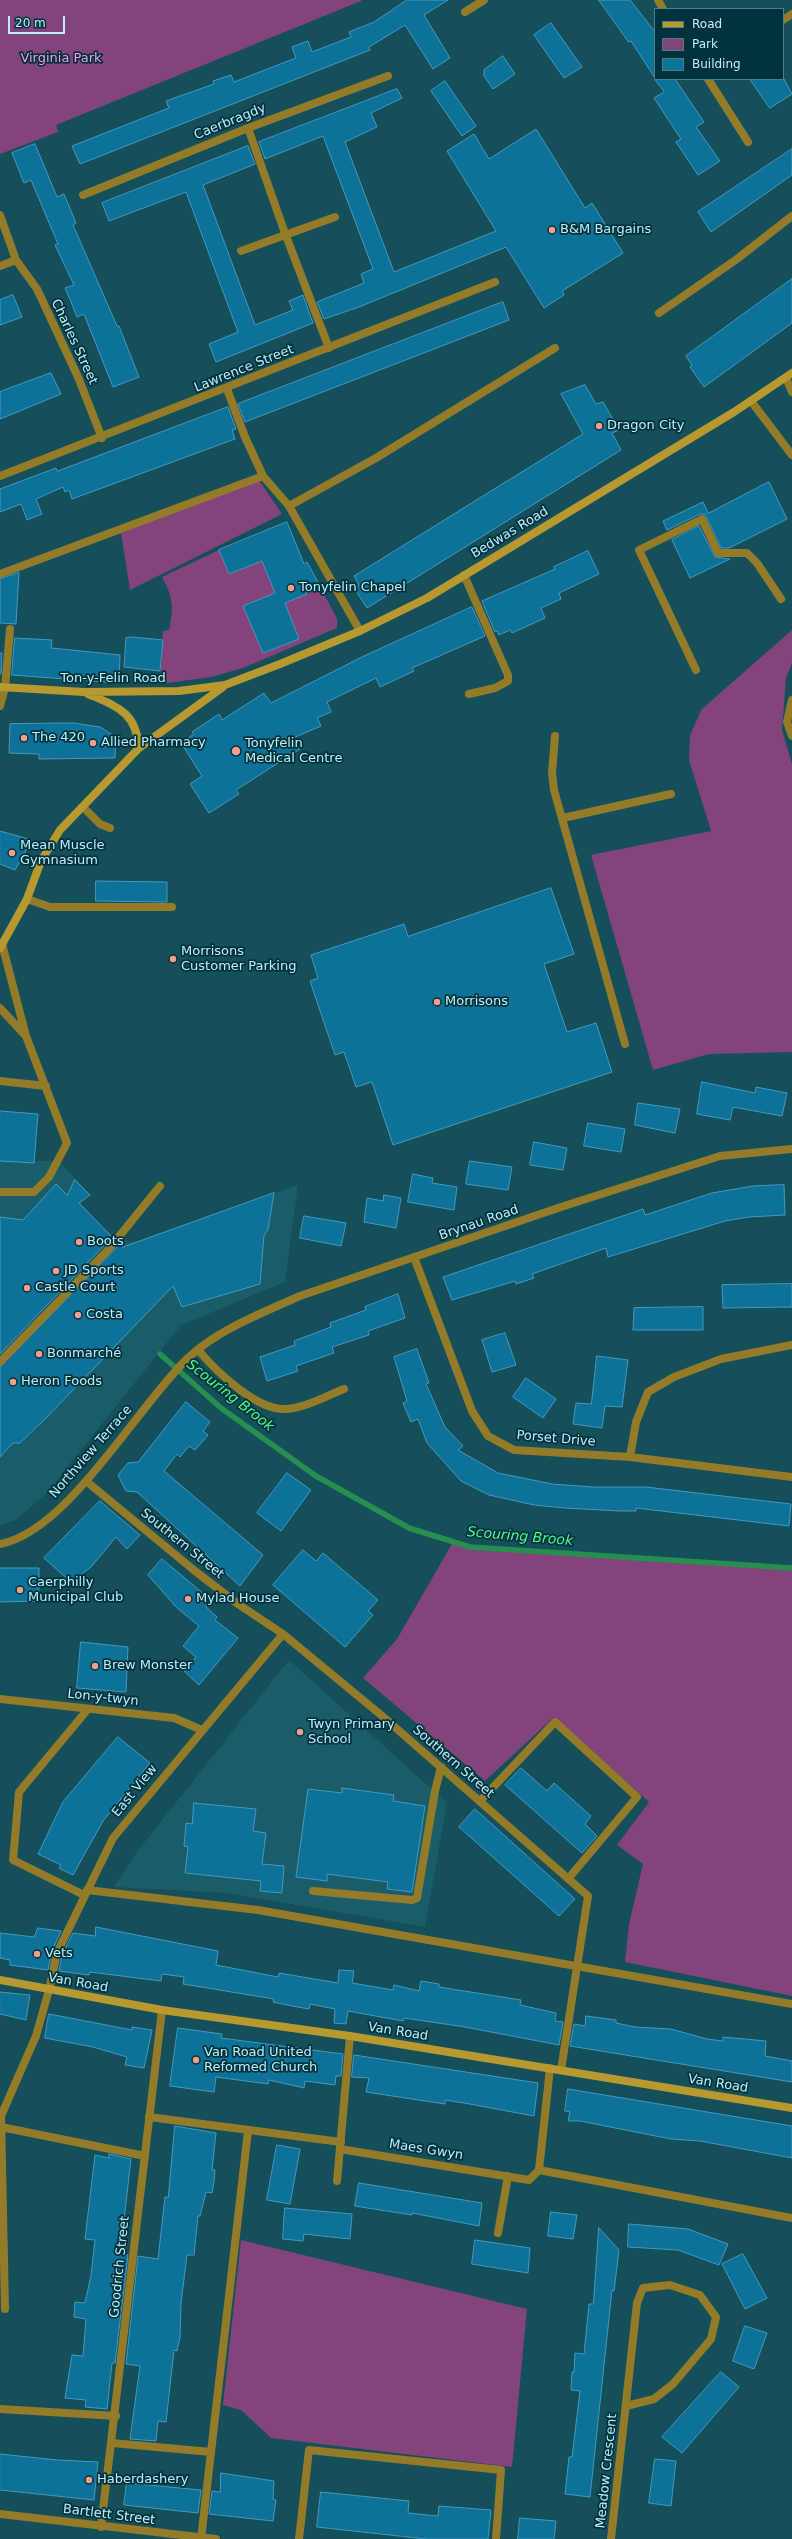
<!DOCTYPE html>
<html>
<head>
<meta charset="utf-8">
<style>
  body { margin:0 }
  #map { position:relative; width:792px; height:2539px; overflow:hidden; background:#144f5a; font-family:"DejaVu Sans",sans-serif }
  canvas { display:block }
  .legend { position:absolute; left:654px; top:8px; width:130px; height:72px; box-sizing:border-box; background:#01333c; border:1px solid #4d7d87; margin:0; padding:5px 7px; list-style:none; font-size:12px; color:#beedf8 }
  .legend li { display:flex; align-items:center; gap:8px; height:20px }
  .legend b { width:20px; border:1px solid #4d7d87 }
  .scale { position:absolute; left:8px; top:16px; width:57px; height:18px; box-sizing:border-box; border:2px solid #beedf8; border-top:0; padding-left:5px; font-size:12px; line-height:14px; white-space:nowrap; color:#beedf8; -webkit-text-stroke:3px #01333c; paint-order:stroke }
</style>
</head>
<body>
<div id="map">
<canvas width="792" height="2539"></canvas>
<ul class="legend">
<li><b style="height:5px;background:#b79930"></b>Road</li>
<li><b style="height:11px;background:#82447a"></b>Park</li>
<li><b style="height:11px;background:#0e7198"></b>Building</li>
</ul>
<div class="scale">20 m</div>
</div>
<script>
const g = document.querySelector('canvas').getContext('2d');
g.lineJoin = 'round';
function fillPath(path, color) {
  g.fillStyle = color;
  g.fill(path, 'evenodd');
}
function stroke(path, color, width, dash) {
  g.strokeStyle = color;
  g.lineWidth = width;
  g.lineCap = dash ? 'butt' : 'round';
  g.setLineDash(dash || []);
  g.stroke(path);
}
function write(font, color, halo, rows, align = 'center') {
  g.font = font + ' "DejaVu Sans",sans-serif';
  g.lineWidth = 3.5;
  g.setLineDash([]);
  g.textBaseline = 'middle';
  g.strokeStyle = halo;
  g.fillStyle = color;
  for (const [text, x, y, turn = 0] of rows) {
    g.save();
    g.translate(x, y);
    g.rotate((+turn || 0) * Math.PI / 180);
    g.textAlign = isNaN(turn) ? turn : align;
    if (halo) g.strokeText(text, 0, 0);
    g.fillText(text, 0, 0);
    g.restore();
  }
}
const built = new Path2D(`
  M0 1161H59L90 1195 80 1203 107 1231 133 1243 298 1185 285 1282 181 1325 45 1495 14 1521 0 1525Z
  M289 1660 447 1803 425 1927 226 1893 114 1887 136 1853Z`);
const green = new Path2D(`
  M0 0H361V1L56 125 58 132 0 154Z
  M259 480 282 514 130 590 121 533Z
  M219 550 229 574 262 561 275 593 244 606 263 653 299 639 285 603 305 590 319 584 337 619V628L243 668 211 677 160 684 163 631 169 630C174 607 173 597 162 577Z
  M792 630V663L786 678 782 730 792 764V1052L709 1054 653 1070 591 855 711 831 689 760 690 735 702 709Z
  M453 1542 470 1547 792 1568V1996L625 1962 629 1924 643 1864 617 1845 649 1802 554 1717 485 1781 363 1678 397 1639Z
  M241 2240 527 2309 512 2467 271 2438 241 2410 223 2405Z`);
const stream = new Path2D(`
  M160 1354 221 1408 316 1476 409 1528 470 1547 792 1568`);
const building = new Path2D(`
  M407 0H448L424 15 450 58 433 69 405 25 369 47 370 50 80 164 72 146 169 108 166 101 214 84 213 81 231 75 234 82 296 58 292 47 308 41 312 52 351 37 349 32 374 22Z
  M599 0H630L655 32V78L631 41 629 42Z
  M551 23 582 67 564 78 534 35Z
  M503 56 515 74 493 89 484 76V70Z
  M655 79H675L704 122 696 127 720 161 698 175 676 142 681 139 654 98 664 92Z
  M750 79H784L792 94 770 108Z
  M445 81 476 126 462 136 431 91Z
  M397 89 402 98 371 113 377 127 345 142 394 272 496 231 447 151 474 134 489 159 536 129 585 208 592 203 623 253 562 291 564 295 544 308 506 247 359 307 324 319 317 302 364 283 361 274 373 269 323 136 265 159 259 142Z
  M35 144 57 197 64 194 76 223 73 225 117 326H119L139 377 113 387 84 314 77 317 71 302 65 288 74 285 55 245 58 244 31 180 24 183 12 153Z
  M248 146 255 164 203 185 255 325 293 310 289 301 303 295 313 323 216 362 209 344 238 332 186 192 109 221 102 203Z
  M792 149V175L711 232 698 212Z
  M792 279V323L704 387 690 367 692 365 686 356Z
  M13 295 22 317 0 325V300Z
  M503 302 509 320 245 422 238 404Z
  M51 373 61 394 0 419V392Z
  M585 385 596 404 603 402 619 430 612 433 621 450 367 608 354 588 359 585 354 576 583 434 561 394Z
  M228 407 236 429 232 430 235 439 72 499 69 490 65 492 63 487 36 499 42 514 27 520 21 504 0 512V489L56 468 57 471Z
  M769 482 787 519 729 548H721L705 514H700L667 530 663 521 703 502 708 513Z
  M287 522 304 564 307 562 319 584 305 589 307 594 285 603 299 639 263 653 243 606 275 593 262 561 229 574 219 550Z
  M699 526 715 557 730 559 690 578 672 540Z
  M588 551 599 574 559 593 561 599 541 608 545 618 512 633 510 630 499 635 497 631 495 632 482 601 555 569 554 567Z
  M19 573 16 624 0 623V579Z
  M472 607 485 636 412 668 414 671 380 687 376 678 327 702 331 712 317 718 321 726 293 738 300 749 236 790 239 794 209 813 190 784 202 776 181 743 194 734 192 732 219 714 222 720 264 693 271 703 362 657Z
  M132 637 163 640 160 671 124 667 126 638Z
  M15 638 52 640 51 648 120 655 119 683 12 675Z
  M0 653H2L1 674H0Z
  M74 723 100 727 116 737 115 758 39 759V754L9 753 10 724Z
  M0 831 32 840 15 870 0 864Z
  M96 881 167 882V902L96 901Z
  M551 888 574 954 544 964 567 1032 596 1023 612 1072 393 1145 372 1082 356 1087 344 1052 335 1055 310 981 318 978 311 955 404 924 408 936Z
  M702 1082 755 1093 756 1087 787 1093 782 1116 733 1107 730 1120 697 1114Z
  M638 1103 680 1109 675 1133 635 1125Z
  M0 1111 38 1114 34 1163 0 1161Z
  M588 1123 625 1129 621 1152 584 1146Z
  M534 1142 567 1148 563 1170 530 1165Z
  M470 1161 512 1167 508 1190 466 1184Z
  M413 1174 433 1178 432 1183 457 1187 454 1210 408 1202Z
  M75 1180 90 1195 79 1203 112 1237 0 1354V1217L23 1220 56 1184 67 1195Z
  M784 1185 785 1215 749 1217 725 1221 608 1257 606 1248 532 1274 534 1278 516 1284 515 1281 452 1300 443 1277 643 1209 645 1215 712 1193 753 1186Z
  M274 1193 268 1230 264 1235 260 1284 182 1307 173 1286 45 1419 20 1443H13L0 1457V1367L120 1244 122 1247Z
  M384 1195 401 1198 396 1228 364 1222 367 1198 383 1201Z
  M304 1216 346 1223 341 1246 300 1238Z
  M792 1284V1307L723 1308 722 1285Z
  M398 1294 405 1318 368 1331 369 1335 332 1347 334 1353 296 1366 298 1371 267 1381 260 1357 295 1345 294 1341 331 1327 330 1323 366 1310 365 1307Z
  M703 1307V1330H633L634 1308Z
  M505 1333 516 1365 492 1372 482 1340Z
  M417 1349 429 1383 426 1384 445 1427 463 1446 458 1450 498 1473 552 1484 593 1487H646L791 1504 789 1526 636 1508V1511H620L565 1508 534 1505 489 1495 461 1481 427 1443 418 1419 411 1422 403 1403 407 1401 394 1357Z
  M597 1356 628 1360 622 1407 605 1406 602 1428 573 1424 576 1403 591 1404Z
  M526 1378 556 1399 543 1418 513 1397Z
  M186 1402 210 1422 203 1431 208 1435 195 1450 189 1446 180 1457 177 1454 164 1471 263 1555 240 1586 137 1492 126 1491 118 1475 128 1463 138 1462Z
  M287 1473 311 1490 281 1531 257 1513Z
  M100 1501 140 1535 127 1549 116 1537 91 1567 71 1582 44 1558Z
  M303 1550 316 1561 323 1553 378 1600 368 1611 373 1615 345 1647 273 1585Z
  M162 1559 211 1600 206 1607 217 1617 215 1620 238 1638 199 1685 184 1671 196 1657 183 1646 199 1626 176 1607 148 1575Z
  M0 1568H39V1601L0 1602Z
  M81 1642 128 1647 126 1692 77 1688Z
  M118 1737 150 1763 103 1821 73 1875 59 1868 61 1865 38 1854 63 1802Z
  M521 1768 547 1791 554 1783 591 1816 585 1824 597 1836 582 1853 505 1785Z
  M342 1788 394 1795 393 1801 425 1806 412 1892 387 1889 388 1882 327 1874V1881L296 1877 308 1789 342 1793Z
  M194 1803 256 1809 253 1831 266 1833 262 1864 284 1866 282 1893 260 1891 261 1881 185 1873 188 1847 184 1846 186 1823 192 1824Z
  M475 1809 575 1899 559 1916 459 1827Z
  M96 1927 218 1951 216 1965 278 1977 279 1973 338 1983 339 1970 354 1971 352 1983 393 1990 394 1985 419 1991 421 1981 439 1984V1987L521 2000 520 2005 556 2013 555 2021 563 2022 559 2045 465 2027 404 2018 403 2021 348 2011 346 2024 334 2023 335 2009 310 2004 309 2009 292 2006 273 2002 274 1999 183 1984 184 1977 162 1974 161 1981 90 1972 89 1975 59 1971 62 1955 73 1933 95 1936Z
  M38 1928 61 1931 52 1951 48 1970 10 1965V1960L0 1958V1933L34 1937Z
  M0 1992 30 1995 26 2020 0 2014Z
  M49 2014 132 2030V2027L152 2030 144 2068 125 2065 127 2057 93 2047 45 2038Z
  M586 2016 616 2020V2023L635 2027 671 2029 707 2039 723 2041V2037L766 2041 765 2056 792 2061V2082L570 2046 574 2024 585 2026Z
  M178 2028 222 2034 221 2038 343 2054 341 2076H336L335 2085 305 2081 304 2088 269 2080 268 2084 216 2077 214 2092 170 2086Z
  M354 2055 538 2083 534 2116 464 2103 445 2100V2104L366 2092 369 2078 352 2077Z
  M568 2089 792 2126V2158L700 2141 671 2139 580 2121H568L570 2112 565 2111Z
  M175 2126 216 2133 212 2170H215L214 2182 212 2193 206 2192 200 2216H198L194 2255H187L181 2303 180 2337 177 2351 174 2350 166 2422 158 2421 156 2441 130 2439 140 2366 126 2364 138 2256 158 2259 165 2197H168Z
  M277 2145 300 2149 290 2204 267 2200Z
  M109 2154 131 2159 121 2246H126L125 2255H128L115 2363H112L107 2409 85 2407 86 2400 65 2398 72 2355 83 2356 86 2319 74 2317 75 2302 85 2303 91 2275 95 2240 85 2239 95 2155 109 2158Z
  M359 2183 482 2203 479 2226 412 2213V2215L355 2206Z
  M285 2208 352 2214 350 2239 304 2234 303 2241 283 2239Z
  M551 2212 577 2215 573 2239 548 2236Z
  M629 2224 688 2229 728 2244 719 2265 678 2250 628 2247Z
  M599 2228 619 2250 614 2291 612 2290 590 2497 565 2494 569 2457H572L580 2391 571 2390 572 2372H574L575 2353 584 2354 589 2304H593Z
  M475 2240 530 2248 528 2273 472 2264Z
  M743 2254 767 2298 745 2309 722 2264Z
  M745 2326 767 2333 754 2369 733 2361Z
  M721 2372 739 2387 682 2453 662 2437Z
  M0 2454 57 2460 98 2462 94 2500 0 2490Z
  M655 2459 676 2461 671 2506 649 2503Z
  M221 2473 274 2481 273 2499 276 2500 273 2521 209 2514 212 2491 220 2492Z
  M127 2483 201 2490 198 2513 124 2505Z
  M321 2492 409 2501 408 2513 438 2516 439 2506 491 2510 488 2539H426L317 2527Z
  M520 2518 556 2521 554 2539H518Z`);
const lane = new Path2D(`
  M241 251 335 217
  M659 313 737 259 792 216
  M786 378 792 392
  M227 389 245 437 263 476 289 506 376 458 555 348
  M751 401 792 455
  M0 574 263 476
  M464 575 508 675V681L495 688 469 694
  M696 670 639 550 702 519 718 553H747L757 563 781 599
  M0 706 5 688 10 629
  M555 736 552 773 554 790 625 1044
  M83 807 100 824 110 828
  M563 818 671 794
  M27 899 50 907H172
  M0 1008 24 1034
  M0 1081 46 1086
  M0 1192H34L49 1177 67 1143 26 1036 2 944
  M199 1351C216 1371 257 1411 286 1409 305 1408 326 1396 344 1389
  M480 1801 555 1722 637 1797 568 1879
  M87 1890 258 1910 792 2004
  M313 1891 412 1900 417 1898 435 1791 441 1767
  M84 1895 13 1860 19 1792 88 1709
  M149 2117 341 2142
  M1 2127 145 2156
  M539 2170 792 2218
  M5 2309 1 2116 36 2036 49 1990
  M0 2409 116 2416
  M112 2443 211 2452
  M201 2539 248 2131
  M299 2539 309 2450 501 2470 496 2539`);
const street = new Path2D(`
  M658 0 663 9
  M465 12 484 0
  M783 20 792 14
  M708 79 748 142
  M248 128 286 236 329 348
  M83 195 248 128 388 76
  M0 215 16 260 37 289 78 377 102 438
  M0 266 16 260
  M0 476 495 282
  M289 506 360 631
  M792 700 787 722 792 736
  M414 1257 472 1411 488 1436 514 1450 630 1457 792 1477
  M0 1362 108 1250 160 1186
  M630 1457 636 1422 648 1392 674 1377 721 1359 792 1345
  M86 1481 195 1571 238 1604 283 1634 381 1715 588 1896 561 2070
  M0 1544C67 1532 137 1407 187 1359 217 1330 262 1313 300 1296L561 1207 720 1156 792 1149
  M0 1699 174 1718 202 1730
  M49 1990 57 1953 113 1838 283 1634
  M340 2149 529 2180 539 2170 550 2068
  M337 2181 350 2036
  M498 2233 508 2176
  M0 2514 216 2539
  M101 2527 162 2010
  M611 2539 637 2303 643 2288 670 2285 700 2295 716 2317 711 2339 673 2384 654 2399 626 2406`);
const secondary = new Path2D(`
  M0 687 84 692 179 691 225 685 280 664 360 631 427 598 734 412 792 373
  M88 694C118 707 136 712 139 748
  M0 948 27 899 41 861 60 830 139 748 223 687
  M0 1980 162 2010 350 2036 792 2108`);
const markers = [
  [552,230,4,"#f49d8c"],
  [599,426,4,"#f49d8c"],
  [291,588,4,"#f49d8c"],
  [24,738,4,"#f49d8c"],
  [93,743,4,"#f49d8c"],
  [236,751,5,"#f49d8c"],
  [12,853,4,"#f49d8c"],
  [173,959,4,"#f49d8c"],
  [437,1002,4,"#f49d8c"],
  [79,1242,4,"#f49d8c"],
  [56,1271,4,"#f49d8c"],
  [27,1288,4,"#f49d8c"],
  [78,1315,4,"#f49d8c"],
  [39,1354,4,"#f49d8c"],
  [13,1382,4,"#f49d8c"],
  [20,1590,4,"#f49d8c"],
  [188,1599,4,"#f49d8c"],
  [95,1666,4,"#f49d8c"],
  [300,1732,4,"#f49d8c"],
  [37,1954,4,"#f49d8c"],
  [196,2060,4,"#f49d8c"],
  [89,2480,4,"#f49d8c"]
];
const parkNames = [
  ["Virginia Park",61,59]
];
const streetNames = [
  ["Caerbragdy",230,122,-22],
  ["Charles Street",74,342,65],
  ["Lawrence Street",244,369,-22],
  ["Bedwas Road",510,533,-31],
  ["Ton-y-Felin Road",113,679],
  ["Brynau Road",479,1223,-19],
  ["Porset Drive",556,1439,5],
  ["Northview Terrace",91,1452,-49],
  ["Southern Street",182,1544,39],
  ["Lon-y-twyn",103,1698,6],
  ["Southern Street",453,1762,41],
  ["East View",135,1791,-51],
  ["Van Road",78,1983,10],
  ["Van Road",398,2032,9],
  ["Van Road",718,2084,9],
  ["Maes Gwyn",426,2150,9],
  ["Goodrich Street",120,2267,-84],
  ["Meadow Crescent",607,2471,-84],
  ["Bartlett Street",109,2515,7]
];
const poiNames = [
  ["B&M Bargains",560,230],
  ["Dragon City",607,426],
  ["Tonyfelin Chapel",299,588],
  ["The 420",32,738],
  ["Allied Pharmacy",101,743],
  ["Tonyfelin",245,744],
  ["Medical Centre",245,759],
  ["Mean Muscle",20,846],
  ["Gymnasium",20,861],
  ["Morrisons",181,952],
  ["Customer Parking",181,967],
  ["Morrisons",445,1002],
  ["Boots",87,1242],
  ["JD Sports",64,1271],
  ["Castle Court",35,1288],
  ["Costa",86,1315],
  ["Bonmarché",47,1354],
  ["Heron Foods",21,1382],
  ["Caerphilly",28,1583],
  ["Municipal Club",28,1598],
  ["Mylad House",196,1599],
  ["Brew Monster",103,1666],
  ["Twyn Primary",308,1725],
  ["School",308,1740],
  ["Vets",45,1954],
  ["Van Road United",204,2053],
  ["Reformed Church",204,2068],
  ["Haberdashery",97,2480]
];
const waterNames = [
  ["Scouring Brook",230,1396,38],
  ["Scouring Brook",520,1537,5]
];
fillPath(built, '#1a5d69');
fillPath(green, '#82447a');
stroke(stream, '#268f50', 5.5);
fillPath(building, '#0e7198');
stroke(building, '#4499c2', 1);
stroke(lane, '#947b2a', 8);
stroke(street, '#947b2a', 8);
stroke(secondary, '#b79930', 8);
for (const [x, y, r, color] of markers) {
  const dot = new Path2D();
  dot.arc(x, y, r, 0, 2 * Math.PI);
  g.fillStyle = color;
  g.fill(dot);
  stroke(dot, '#01333c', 1.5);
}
write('13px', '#fa96ec', '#01333c', parkNames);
write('13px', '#beedf8', '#01333c', streetNames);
write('13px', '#beedf8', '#01333c', poiNames, 'left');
write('italic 14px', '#4df68e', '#01333c', waterNames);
</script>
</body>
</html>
